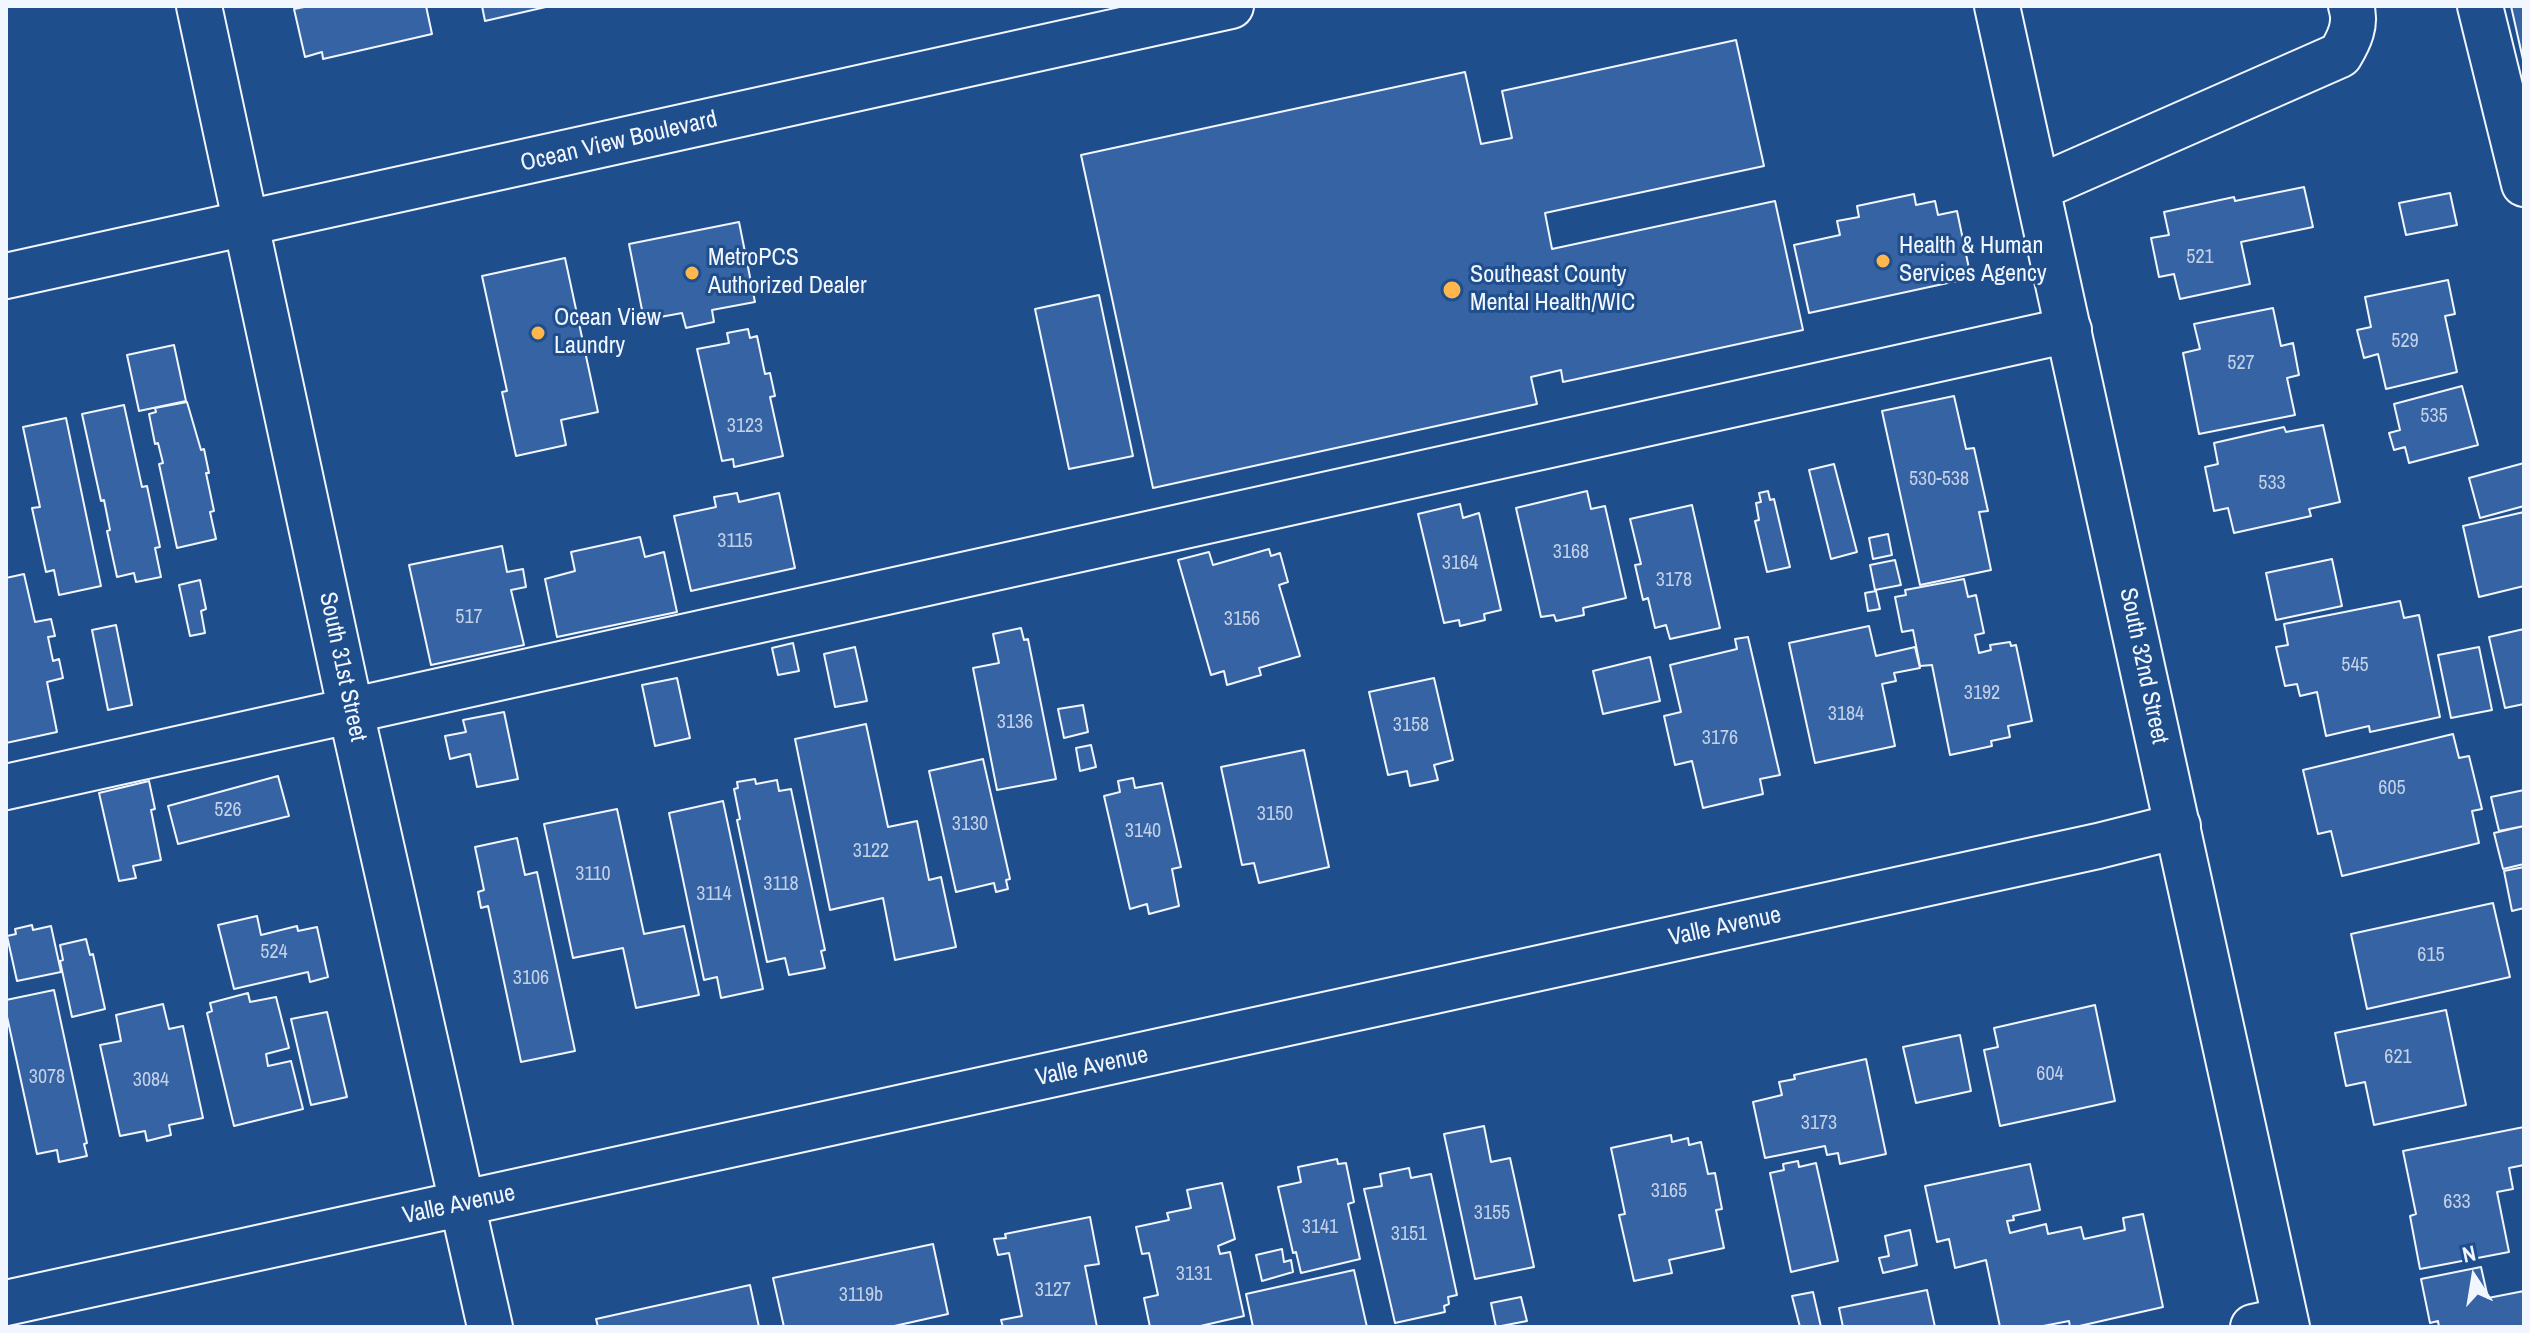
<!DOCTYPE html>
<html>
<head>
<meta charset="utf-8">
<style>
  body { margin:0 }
  #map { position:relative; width:2530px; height:1333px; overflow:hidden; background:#1f4e8c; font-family:"Archivo Narrow",sans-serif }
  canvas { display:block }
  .frame { position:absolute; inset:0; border:8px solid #f2f6ff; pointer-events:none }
  .north { position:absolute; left:2434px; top:1237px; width:80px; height:80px; -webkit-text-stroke:6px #1f4e8c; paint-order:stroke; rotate:348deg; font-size:22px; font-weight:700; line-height:32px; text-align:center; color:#f2f6ff }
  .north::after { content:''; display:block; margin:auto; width:28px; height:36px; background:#f2f6ff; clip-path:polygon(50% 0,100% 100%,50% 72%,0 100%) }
</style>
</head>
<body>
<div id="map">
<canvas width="2530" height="1333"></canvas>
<div class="frame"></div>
<div class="north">N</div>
</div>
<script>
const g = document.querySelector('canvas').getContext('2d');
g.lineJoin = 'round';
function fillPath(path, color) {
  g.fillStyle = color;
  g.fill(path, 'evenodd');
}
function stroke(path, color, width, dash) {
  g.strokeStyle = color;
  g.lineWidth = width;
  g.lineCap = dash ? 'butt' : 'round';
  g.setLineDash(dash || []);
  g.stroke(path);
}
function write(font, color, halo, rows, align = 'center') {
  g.font = font + ' "Archivo Narrow",sans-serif';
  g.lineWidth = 6;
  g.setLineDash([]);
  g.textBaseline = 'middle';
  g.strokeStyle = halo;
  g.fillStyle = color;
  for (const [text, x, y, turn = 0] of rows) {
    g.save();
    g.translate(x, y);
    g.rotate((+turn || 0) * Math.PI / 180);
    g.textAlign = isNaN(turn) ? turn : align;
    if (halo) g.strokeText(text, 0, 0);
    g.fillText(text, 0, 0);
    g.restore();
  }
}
const building = new Path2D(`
  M309 6H426L432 34 323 59 322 52 305 57 294 9Z
  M482 6H550L485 21Z
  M2511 6H2524V64Z
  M1736 40 1764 166 1545 213 1552 249 1775 201 1803 330 1563 382 1561 370 1531 377 1537 404 1153 488 1081 155 1465 72 1481 144 1512 138 1502 91Z
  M2304 187 2313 227 2241 242 2250 284 2180 299 2174 274 2159 277 2151 238 2169 235 2164 212 2234 197 2235 201Z
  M2450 193 2457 225 2406 235 2399 203Z
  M1914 194 1916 205 1935 201 1938 215 1957 211 1971 278 1809 313 1794 245 1840 235 1837 221 1859 217 1857 206Z
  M739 222 755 302 712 310 714 322 686 328 682 313 644 320 629 244Z
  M565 258 598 412 561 420 566 445 516 456 502 392 507 391 482 276Z
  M2448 280 2455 314 2445 316 2457 372 2386 389 2378 354 2364 358 2357 330 2371 327 2365 297Z
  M1099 295 1133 456 1069 469 1035 309Z
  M2273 308 2281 346 2293 343 2299 375 2287 378 2295 415 2199 434 2183 353 2200 349 2194 324Z
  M748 329 750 338 757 336 765 374 770 373 775 396 770 397 783 456 734 467 733 459 722 461 697 349 729 343 727 333Z
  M174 345 186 401 139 411 127 355Z
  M2462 386 2478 445 2409 463 2405 447 2394 450 2389 433 2400 430 2394 404Z
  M1954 396 1966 449 1974 448 1988 511 1979 512 1991 570 1920 585 1882 411Z
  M187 402 201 450 204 449 209 473H206L214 511 210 512 216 539 177 548 159 464 163 463 158 443 155 444 149 414 156 412 155 408Z
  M124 405 142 487 147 486 160 547 155 548 161 577 136 582 134 573 117 577 107 531 110 530 104 500 101 501 82 414Z
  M66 418 101 586 59 595 54 570 46 572 32 508 40 507 23 427Z
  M2323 425 2340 502 2309 509 2311 516 2234 533 2228 508 2214 511 2205 467 2218 464 2214 443 2284 427 2286 432Z
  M2524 463V506L2480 518 2469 478Z
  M1834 464 1857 552 1831 559 1809 470Z
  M1587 491 1591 509 1605 506 1626 598 1583 608 1584 615 1556 621 1554 615 1541 617 1516 508Z
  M1768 491 1770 500 1774 499 1790 567 1767 572 1755 521 1759 520 1756 503 1761 502 1759 493Z
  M737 493 739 502 779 493 795 568 691 591 674 516 716 507 714 497Z
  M1460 504 1463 518 1479 513 1501 610 1484 614 1485 620 1460 626 1459 620 1444 623 1418 514Z
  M1692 505 1720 628 1670 639 1666 625 1655 628 1648 598 1643 600 1635 565 1641 564 1630 519Z
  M2524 512V586L2479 597 2463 526Z
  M1888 534 1892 555 1873 559 1869 538Z
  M640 537 645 557 664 552 677 612 557 637 545 579 575 571 571 552Z
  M502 546 507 572 523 569 526 587 511 590 524 645 431 665 409 565Z
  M1269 549 1271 556 1280 553 1288 582 1279 585 1300 656 1259 668 1261 675 1227 685 1224 671 1211 675 1178 560 1209 552 1213 565Z
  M2332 559 2342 606 2276 620 2266 573Z
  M1895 560 1901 585 1875 590 1870 565Z
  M24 574 35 622 51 619 55 636 48 637 53 661 59 659 63 678 47 682 57 732 6 743V578Z
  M1964 579 1968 597 1976 595 1984 633 1975 635 1979 653 1991 650 1990 645 2010 642 2011 646 2016 645 2032 721 2008 726 2010 737 1991 741 1992 746 1950 755 1932 665 1920 666 1913 630 1902 632 1895 597 1906 595 1905 590Z
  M200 580 206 609 201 611 205 633 190 636 179 585Z
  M1876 591 1880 609 1868 611 1865 593Z
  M2400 601 2404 618 2419 615 2440 717 2370 732 2369 726 2326 736 2317 692 2300 696 2297 684 2285 686 2276 647 2288 645 2284 624Z
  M116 625 132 705 108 710 92 630Z
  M1869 626 1876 656 1915 647 1920 668 1894 673 1896 681 1882 684 1895 746 1815 763 1789 643Z
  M1021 628 1024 640 1028 639 1056 779 997 790 973 668 999 663 993 634Z
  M2524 629V704L2505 708 2489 637Z
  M1748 637 1780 775 1760 779 1763 794 1703 808 1692 761 1675 765 1664 716 1681 712 1670 665 1737 649 1735 639Z
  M793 643 799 671 778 675 772 648Z
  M855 647 867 701 835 707 824 654Z
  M2479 647 2492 710 2451 718 2438 655Z
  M1650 657 1660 701 1603 714 1593 671Z
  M677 678 690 738 655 746 642 685Z
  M1434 678 1453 760 1434 765 1438 780 1410 786 1407 771 1388 775 1369 692Z
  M1083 705 1088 732 1064 738 1058 709Z
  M504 712 518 779 477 787 470 754 450 759 445 736 466 732 463 720Z
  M866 724 888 827 917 821 929 880 941 877 956 947 895 960 883 898 830 910 795 739Z
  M2453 734 2459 758 2469 756 2482 809 2472 811 2479 843 2342 876 2331 831 2318 834 2303 770Z
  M1091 745 1096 767 1080 771 1076 748Z
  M1304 750 1329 867 1259 883 1254 863 1242 865 1221 767Z
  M983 759 1010 879 1006 880 1008 889 996 892 994 883 956 892 929 771Z
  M278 776 289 816 178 844 168 806Z
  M1133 778 1135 788 1162 783 1181 867 1172 869 1179 906 1149 914 1147 904 1130 909 1104 796 1120 792 1118 781Z
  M755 779 756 784 777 780 779 791 791 789 825 950 821 951 825 968 789 975 785 958 767 962 737 820 740 819 734 789 738 788 737 782Z
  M149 781 155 809 151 810 161 860 133 866 136 878 119 881 99 793Z
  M2524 790V826L2499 831 2491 797Z
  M723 801 763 989 721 998 717 977 704 980 669 813Z
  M617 809 644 934 684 926 699 995 636 1008 623 948 573 958 544 824Z
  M2524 826V864L2503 869 2494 833Z
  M517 838 525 875 537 872 575 1051 521 1062 488 906 481 908 478 892 484 890 475 847Z
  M2524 867V908L2512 911 2504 871Z
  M2493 903 2510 977 2367 1009 2351 934Z
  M257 916 261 935 297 926 298 931 317 927 328 977 310 982 308 972 234 989 218 925Z
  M32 925 33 930 51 926 61 972 17 981 7 936 16 934 15 929Z
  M86 939 90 955 93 954 105 1009 72 1017 60 961 63 960 60 945Z
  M54 990 87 1143 84 1144 87 1156 59 1162 57 1150 37 1154 6 1012V1000Z
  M248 993 250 1002 276 997 289 1048 266 1054 268 1066 291 1061 303 1109 234 1126 207 1013 212 1011 210 1003Z
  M163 1004 169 1029 183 1026 203 1118 169 1125 171 1135 147 1141 145 1131 120 1136 100 1045 121 1041 116 1015Z
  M2095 1005 2115 1101 2000 1126 1984 1050 1998 1047 1994 1028Z
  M2446 1010 2466 1105 2374 1125 2365 1082 2346 1086 2335 1033Z
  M327 1012 347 1097 311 1105 291 1019Z
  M1960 1035 1971 1091 1916 1103 1903 1047Z
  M1866 1059 1886 1154 1840 1164 1838 1153 1827 1155 1825 1146 1765 1158 1753 1102 1782 1095 1779 1082 1795 1079 1794 1075Z
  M1484 1126 1491 1162 1510 1158 1534 1267 1475 1279 1444 1134Z
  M2524 1127V1165L2509 1168 2513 1189 2497 1192 2509 1252 2420 1269 2410 1216 2416 1214 2403 1151Z
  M1671 1135 1672 1142 1688 1138 1689 1145 1701 1142 1708 1174 1715 1173 1722 1209 1716 1210 1724 1248 1669 1260 1672 1273 1634 1281 1619 1215 1625 1214 1611 1148Z
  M1337 1159 1338 1164 1346 1163 1354 1202 1348 1204 1360 1259 1301 1273 1296 1252 1293 1253 1278 1187 1301 1182 1298 1167Z
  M1798 1161 1799 1167 1816 1163 1838 1261 1791 1272 1770 1173 1784 1170 1783 1164Z
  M2030 1164 2040 1210 2013 1216 2014 1220 2007 1221 2010 1233 2046 1224 2048 1234 2081 1227 2084 1239 2125 1230 2123 1218 2143 1214 2163 1307 2075 1327H2070L2069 1321 2038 1327H2000L1986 1260 1955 1268 1949 1239 1937 1242 1925 1186Z
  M1409 1168 1411 1178 1431 1174 1457 1295 1448 1297 1449 1304 1444 1306 1445 1312 1395 1323 1364 1189 1382 1186 1380 1174Z
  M1222 1183 1235 1239 1218 1246 1220 1254 1230 1252 1244 1316 1196 1327H1150L1144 1298 1158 1295 1149 1253 1142 1254 1136 1227 1169 1220 1167 1213 1191 1208 1187 1190Z
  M1090 1217 1099 1264 1085 1266 1097 1327H1003L1001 1320 1022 1316 1009 1253 998 1255 994 1239 1006 1238 1005 1234Z
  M1910 1230 1917 1265 1883 1273 1879 1258 1889 1256 1885 1236Z
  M933 1244 948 1314 890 1327H784L773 1278Z
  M1282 1249 1284 1262 1291 1260 1293 1272 1262 1281 1256 1255Z
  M2481 1267 2488 1298 2524 1291V1327H2439L2438 1321 2430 1323 2421 1279Z
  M1354 1270 1367 1327H1253L1246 1294Z
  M750 1285 759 1327H598L596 1319Z
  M1927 1290 1935 1327H1843L1839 1308Z
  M1813 1292 1821 1327H1800L1792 1296Z
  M1521 1297 1527 1321 1496 1327 1491 1303Z`);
const minor = new Path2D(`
  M199 6 351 712 490 1327
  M2480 6 2524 184
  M2038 188 2340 55C2349 40 2357 24 2351 6
  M6 787 2069 330
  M6 1303 2098 846 2178 826
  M2253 1327 2285 1320`);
const major = new Path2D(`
  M1997 6 2287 1327
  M6 276 1231 6`);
const markers = [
  [1883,261,8,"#ffb74d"],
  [692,273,8,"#ffb74d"],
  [1452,290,10,"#ffb74d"],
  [538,333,8,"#ffb74d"]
];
const numberNames = [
  ["521",2200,258],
  ["529",2405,342],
  ["527",2241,364],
  ["535",2434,417],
  ["3123",745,427],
  ["530-538",1939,480],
  ["533",2272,484],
  ["3115",735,542],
  ["3168",1571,553],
  ["3164",1460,564],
  ["3178",1674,581],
  ["517",469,618],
  ["3156",1242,620],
  ["545",2355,666],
  ["3192",1982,694],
  ["3184",1846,715],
  ["3136",1015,723],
  ["3158",1411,726],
  ["3176",1720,739],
  ["605",2392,789],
  ["526",228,811],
  ["3150",1275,815],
  ["3130",970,825],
  ["3140",1143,832],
  ["3122",871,852],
  ["3110",593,875],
  ["3118",781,885],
  ["3114",714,895],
  ["524",274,953],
  ["615",2431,956],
  ["3106",531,979],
  ["621",2398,1058],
  ["604",2050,1075],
  ["3078",47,1078],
  ["3084",151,1081],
  ["3173",1819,1124],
  ["3165",1669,1192],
  ["633",2457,1203],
  ["3155",1492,1214],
  ["3141",1320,1228],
  ["3151",1409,1235],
  ["3131",1194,1275],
  ["3127",1053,1291],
  ["3119b",861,1296]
];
const streetNames = [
  ["Ocean View Boulevard",619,142,-13],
  ["South 32nd Street",2143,666,78],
  ["South 31st Street",342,667,78],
  ["Valle Avenue",1725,927,-12],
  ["Valle Avenue",1092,1067,-12],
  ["Valle Avenue",459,1205,-12]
];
const poiNames = [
  ["Health & Human",1899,247],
  ["Services Agency",1899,275],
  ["MetroPCS",708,259],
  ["Authorized Dealer",708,287],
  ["Southeast County",1470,276],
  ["Mental Health/WIC",1470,304],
  ["Ocean View",554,319],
  ["Laundry",554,347]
];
fillPath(building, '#3563a3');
stroke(building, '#f2f6ff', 2);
stroke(minor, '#f2f6ff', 48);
stroke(major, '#f2f6ff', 48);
stroke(minor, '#1f4e8c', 44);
stroke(major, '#1f4e8c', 44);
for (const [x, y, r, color] of markers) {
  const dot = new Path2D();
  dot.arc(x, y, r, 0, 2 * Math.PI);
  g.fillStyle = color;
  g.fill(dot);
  stroke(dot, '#1f4e8c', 3);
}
write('20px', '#c3d1e8', null, numberNames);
write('24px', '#f2f6ff', '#1f4e8c', streetNames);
write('24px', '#f2f6ff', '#1f4e8c', poiNames, 'left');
</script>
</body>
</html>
